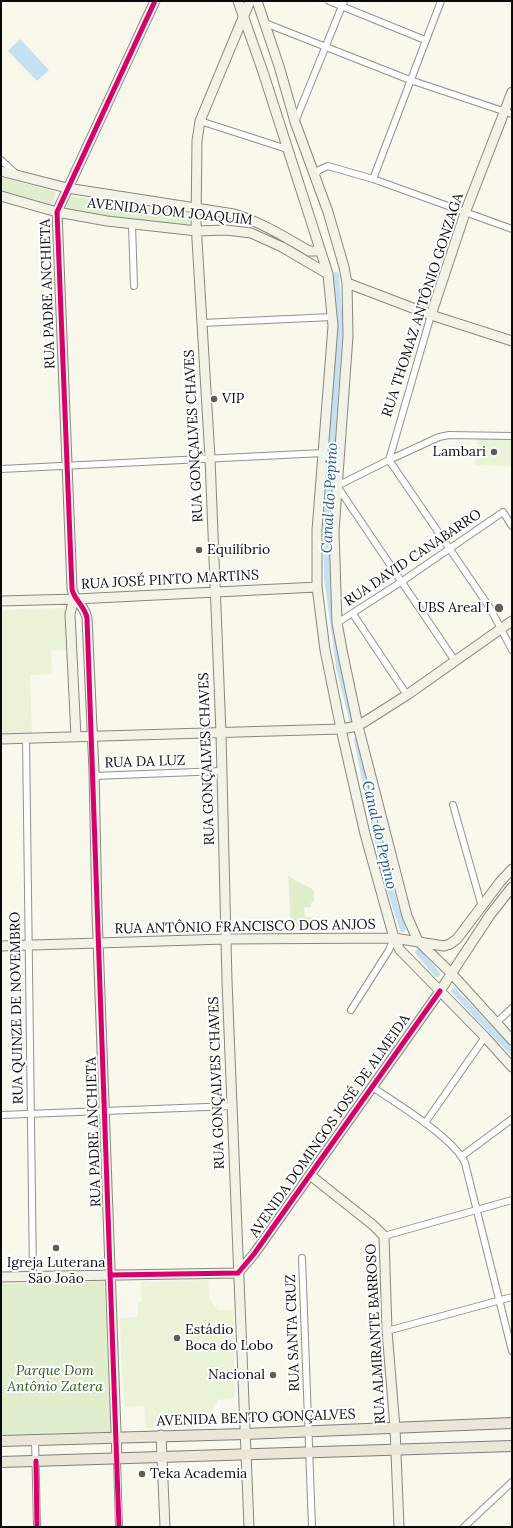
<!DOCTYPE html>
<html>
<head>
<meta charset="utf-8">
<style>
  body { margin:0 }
  #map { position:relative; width:513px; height:1528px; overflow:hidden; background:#f9f8ed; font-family:Lora,serif }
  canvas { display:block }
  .frame { position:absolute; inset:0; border:2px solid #0a0a0a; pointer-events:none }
</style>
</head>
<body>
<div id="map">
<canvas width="513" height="1528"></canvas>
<div class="frame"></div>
</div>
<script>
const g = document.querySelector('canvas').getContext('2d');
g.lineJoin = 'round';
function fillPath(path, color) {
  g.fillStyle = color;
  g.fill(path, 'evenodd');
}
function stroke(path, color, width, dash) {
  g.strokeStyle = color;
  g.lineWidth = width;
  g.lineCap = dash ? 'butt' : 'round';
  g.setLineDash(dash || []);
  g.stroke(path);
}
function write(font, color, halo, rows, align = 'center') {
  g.font = font + ' Lora,serif';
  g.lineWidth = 4;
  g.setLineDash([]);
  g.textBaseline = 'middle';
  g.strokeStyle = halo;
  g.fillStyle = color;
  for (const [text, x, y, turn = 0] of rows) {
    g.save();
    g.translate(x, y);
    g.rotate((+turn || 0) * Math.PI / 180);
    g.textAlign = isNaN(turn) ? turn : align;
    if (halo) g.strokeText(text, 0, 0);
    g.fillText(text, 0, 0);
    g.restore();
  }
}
const green = new Path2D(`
  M1 177 56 192 51 207 1 193Z
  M71 196 189 214V228L111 218 62 209Z
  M288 876 314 890V902L311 903V907L304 908 305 917H312V927H291Z
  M104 1281 111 1432 1 1435V1284Z`);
const pitch = new Path2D(`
  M478 438H512V466L475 465Z
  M65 608 66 650 51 651 52 674 30 675 32 733 1 735V610Z
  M208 1280 210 1299 218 1310H233L235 1398 217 1400V1404H214V1426L146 1428 144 1406 125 1407 121 1358 120 1318 138 1317V1303L142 1302 141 1282Z`);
const water = new Path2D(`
  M20 39 49 70 37 81 8 51Z`);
const canal = new Path2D(`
  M336 275 340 324 326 525 327 577 339 667 352 719
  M357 740C370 804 381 868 403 929
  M418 952 437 974
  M454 991 512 1052`);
const street = new Path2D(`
  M329 1 425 40
  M265 23 410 80 512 114
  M200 121 287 149
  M295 122 344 1
  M1 160 15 173
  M314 176 319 170 328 166 373 179 512 229
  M373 179 441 1
  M132 224 134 286
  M431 315 389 460 490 608 512 650
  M202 323 332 317
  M1 469 323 453
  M353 614 407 695
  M337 623 401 582 503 512 512 526
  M455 661 337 486 389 460 439 437 449 435 512 436
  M26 738 33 1276
  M94 776 221 771
  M453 805 482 907
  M351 1010 389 950 394 938
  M496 1023 512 1008
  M372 1087C396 1103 454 1138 465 1163L512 1351
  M1 1115 232 1106
  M425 1123 485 1037
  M462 1156 512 1119
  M384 1236 512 1200
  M302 1258 312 1527
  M387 1331 512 1297
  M35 1439 37 1527
  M117 1459 119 1527
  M464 1527 512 1482`);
const secondary = new Path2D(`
  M238 1 263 72 328 274 333 326 317 530V587L325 650 341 729 365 834 394 938 400 950 485 1037 512 1067
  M257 1 279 66 295 122 328 212 344 267 347 283 348 336 334 531 337 623 343 655 358 726 407 916 418 941 451 973 512 1040
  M1 171 67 188 234 214C261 222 285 237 309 251H317L319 248
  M1 196 57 212 107 221 197 231 226 230 251 233 282 247 328 274
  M347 283 431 315 512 341
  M431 315 465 213 512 92
  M76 599 72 606 70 614 76 737
  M1 601 76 599 317 587
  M1 739 341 729 358 726 407 695 512 621
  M1 946 226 939 394 938 444 946 450 944 457 939 500 882 512 869
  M310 1175 373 1225 384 1236 387 1331 395 1428 399 1527
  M238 1273 254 1254 436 997 490 915 512 887
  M1 1277 238 1273
  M161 1435 165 1527
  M117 1459 97 913 94 771 87 618C85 606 74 600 72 589L57 212 155 1
  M249 1527 227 981 221 733 210 458 196 223 197 141 200 121 250 1`);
const primary = new Path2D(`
  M1 1441 245 1434 512 1423
  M1 1462 512 1446`);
const cycleway = new Path2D(`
  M110 1275 238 1273 254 1254 440 991
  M36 1461 37 1527
  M119 1527C110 1224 99 921 87 618 85 606 74 600 72 589L57 212 155 1`);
const markers = [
  [214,399,4,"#5e5d59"],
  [494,452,4,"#5e5d59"],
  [199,550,4,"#5e5d59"],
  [499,608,5,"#5e5d59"],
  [56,1248,4,"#5e5d59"],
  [177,1338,4,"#5e5d59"],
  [273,1375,4,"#5e5d59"],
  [142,1474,4,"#5e5d59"]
];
const streetNames = [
  ["AVENIDA DOM JOAQUIM",170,212,6],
  ["RUA PADRE ANCHIETA",48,294,-92],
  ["RUA THOMAZ ANTÔNIO GONZAGA",423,305,-72],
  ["RUA GONÇALVES CHAVES",194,436,-93],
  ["RUA DAVID CANABARRO",413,558,-34],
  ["RUA JOSÉ PINTO MARTINS",170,580,-3],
  ["RUA GONÇALVES CHAVES",207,759,-92],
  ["RUA DA LUZ",145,762,-2],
  ["RUA ANTÔNIO FRANCISCO DOS ANJOS",245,927,-1],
  ["RUA QUINZE DE NOVEMBRO",17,1008,-91],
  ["RUA GONÇALVES CHAVES",217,1083,-92],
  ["AVENIDA DOMINGOS JOSÉ DE ALMEIDA",330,1126,-55],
  ["RUA PADRE ANCHIETA",94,1132,-92],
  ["RUA SANTA CRUZ",293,1333,-92],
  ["RUA ALMIRANTE BARROSO",376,1334,-93],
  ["AVENIDA BENTO GONÇALVES",256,1418,-2]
];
const poiNames = [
  ["VIP",222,399],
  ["Lambari",486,452,"right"],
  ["Equilíbrio",207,550],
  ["UBS Areal I",490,608,"right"],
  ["Igreja Luterana",56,1263,"center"],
  ["São João",56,1279,"center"],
  ["Estádio",185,1330],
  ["Boca do Lobo",185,1346],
  ["Nacional",265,1375,"right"],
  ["Teka Academia",150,1474]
];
const parkNames = [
  ["Parque Dom",55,1371],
  ["Antônio Zatera",55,1387]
];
const waterNames = [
  ["Canal do Pepino",330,498,-87],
  ["Canal do Pepino",379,835,77]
];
fillPath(green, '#e0eece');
fillPath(pitch, '#eaf2d7');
fillPath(water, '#c5e0f0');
stroke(canal, '#c5e0f0', 6);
stroke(street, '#92918c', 8);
stroke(secondary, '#888883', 11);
stroke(primary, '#7f7e7a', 12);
stroke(street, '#fefefc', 6);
stroke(secondary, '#f3f2e7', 9);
stroke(primary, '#eae6d8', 10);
stroke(cycleway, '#d6006c', 5);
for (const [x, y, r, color] of markers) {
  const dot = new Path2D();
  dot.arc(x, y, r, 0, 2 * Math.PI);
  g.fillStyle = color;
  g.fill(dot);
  stroke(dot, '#fff', 1.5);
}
write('14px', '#0a0a0a', '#fff', streetNames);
write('14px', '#0a0a0a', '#fff', poiNames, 'left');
write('italic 14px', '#295d1f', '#fff', parkNames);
write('italic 15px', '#1b5a94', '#fff', waterNames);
</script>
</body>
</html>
